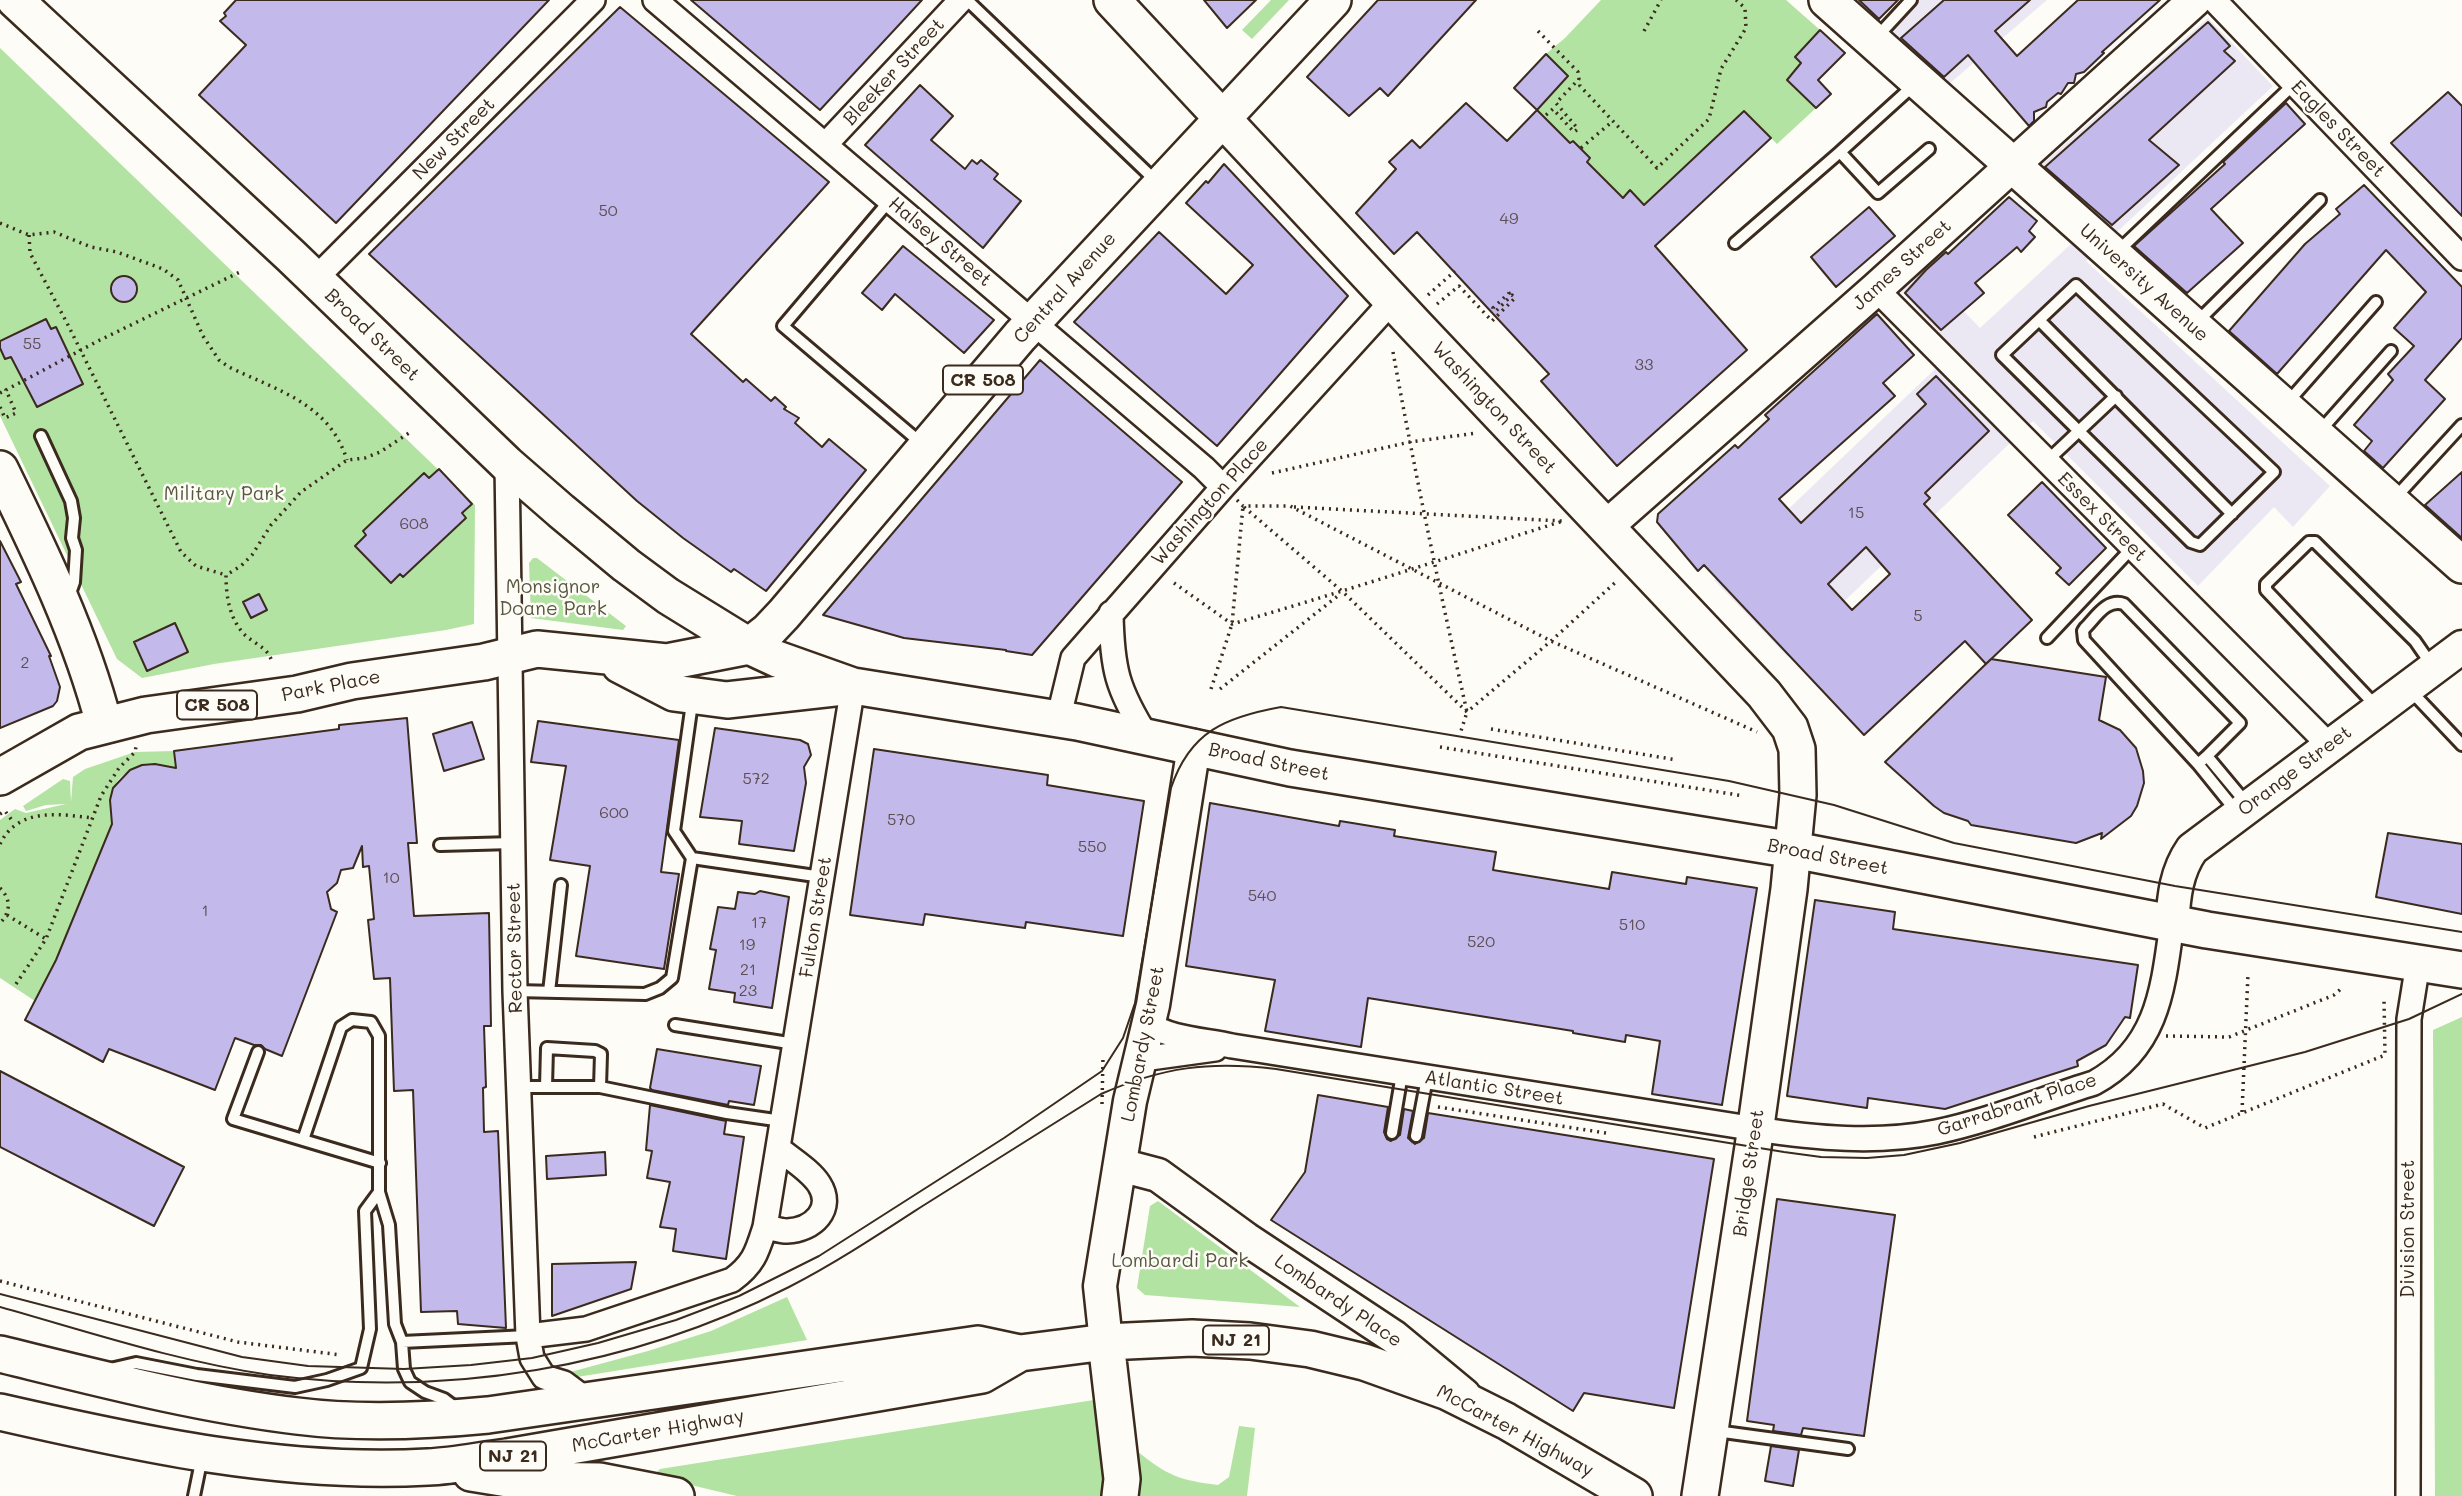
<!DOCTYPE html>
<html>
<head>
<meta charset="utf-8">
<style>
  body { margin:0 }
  canvas { display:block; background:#fdfcf7 }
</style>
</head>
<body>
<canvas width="2462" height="1496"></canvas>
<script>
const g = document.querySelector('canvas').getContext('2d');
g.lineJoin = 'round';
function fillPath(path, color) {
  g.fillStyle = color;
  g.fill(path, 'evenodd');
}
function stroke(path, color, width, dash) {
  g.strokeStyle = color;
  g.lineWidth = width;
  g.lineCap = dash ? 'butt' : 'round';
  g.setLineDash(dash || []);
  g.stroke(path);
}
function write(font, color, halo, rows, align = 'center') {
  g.font = font + ' Mali,sans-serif';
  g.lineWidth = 5;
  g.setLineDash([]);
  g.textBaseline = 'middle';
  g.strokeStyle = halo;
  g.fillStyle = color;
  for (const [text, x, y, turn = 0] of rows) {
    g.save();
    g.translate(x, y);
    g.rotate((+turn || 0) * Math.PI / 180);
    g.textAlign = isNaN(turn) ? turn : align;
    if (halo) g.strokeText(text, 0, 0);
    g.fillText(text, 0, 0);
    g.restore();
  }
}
const built = new Path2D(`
  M1915 0H2047L1949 84 1888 28Z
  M2208 18 2273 86 2086 261 2330 486 2293 527 2274 507 2198 586 2033 421 1787 656 1714 580 1955 350 1901 291 1924 270 1980 328 2096 221 2037 169Z`);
const green = new Path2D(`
  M1271 0H1289L1252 39 1242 30Z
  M1601 0H1786L1820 30 1796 57 1801 63 1787 80 1816 108 1777 144 1743 111 1644 205 1630 191 1621 199 1587 162 1590 157 1573 141 1570 143 1537 110 1568 76 1546 54 1565 38Z
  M0 48 475 505 474 624 446 630 214 664 142 678 117 659 0 416Z
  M533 558H537L626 626 623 630 531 618 529 563Z
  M174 751 177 771C151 760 118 765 111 796 109 805 111 815 112 824L56 960 35 1001 0 978V820L15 809 26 813 66 804 46 805 26 811 23 806 63 779 70 781 71 802 73 777 85 769 135 752Z
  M2462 1017V1496H2435L2433 1030Z
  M1158 1201 1300 1307 1145 1295 1137 1288 1150 1206Z
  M787 1297 807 1340 577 1377 563 1374 648 1351 711 1331Z
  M1100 1399 1108 1476 1104 1496H737L653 1476 660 1469Z
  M1239 1426 1255 1428 1247 1496H1132L1137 1451C1168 1476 1179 1480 1218 1485L1229 1477Z`);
const building = new Path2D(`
  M236 0H549L336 223 199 95 246 45 220 21 226 16 224 13Z
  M691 0H922L820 110Z
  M1204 0H1256L1227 28Z
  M1378 0H1476L1388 96 1380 88 1349 116 1307 77Z
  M1859 0H1898L1879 19Z
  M1944 0H2030L1995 31 2017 56 2078 0H2160L2102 52 2104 53 2084 72 2076 74 2074 83H2068L2061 94 2058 93 2047 102 2046 107 2034 112V121L2029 126 1968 55 1944 77 1901 38Z
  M620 7 829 182 691 334 743 382 746 379 771 401 775 397 786 407 784 409 799 418 795 423 822 447 829 439 866 470 766 591 734 569 731 572 683 538 637 501 369 254Z
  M2208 22 2230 46 2224 51 2235 61 2149 140 2179 165 2112 225 2045 167Z
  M1820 30 1845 53 1818 80 1831 94 1816 108 1787 80 1801 63 1795 57Z
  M1546 54 1568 76 1537 110 1514 88Z
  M920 85 953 116 931 140 965 169 972 160 977 164 981 160 998 174 994 179 1021 201 983 248 865 145Z
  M2448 92 2462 106V216L2391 143Z
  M1466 103 1507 141 1537 110 1570 143 1573 141 1590 158 1587 162 1623 198 1630 190 1644 205 1744 111 1771 138 1655 246 1747 350 1617 466 1541 381 1549 374 1417 232 1394 254 1356 213 1396 169 1389 162 1412 140 1420 148Z
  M2286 103 2305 124 2211 209 2243 243 2187 293 2134 246 2225 164 2223 162Z
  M1224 164 1348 296 1217 446 1074 322 1159 232 1226 294 1253 265 1186 203 1206 181 1208 183Z
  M2364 185 2462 287V338L2425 380 2445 399 2383 468 2364 451 2372 441 2354 425 2393 380 2388 374 2414 346 2394 328 2426 292 2386 250 2277 374 2229 331 2305 244 2340 214 2336 209Z
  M2009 197 2037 221 2029 231 2035 237 2021 252 2017 247 1975 283 1984 293 1941 330 1905 293 1926 270 1946 252 1948 254Z
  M1869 207 1895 236 1836 287 1811 257Z
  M903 246 994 320 964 353 895 294 882 310 862 293Z
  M111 289a13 13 0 1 1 26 0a13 13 0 1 1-26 0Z
  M1877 314 1914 355 1883 383 1895 396 1779 499 1801 523 1926 404 1917 394 1936 376 1989 431 1925 493 1930 498 1924 504 2032 620 1986 664 1965 641 1864 735 1704 565 1698 571 1657 522 1658 514 1735 445 1738 448 1769 419 1765 415ZM1866 547 1890 574 1852 610 1828 584Z
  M46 319 51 329 56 327 83 384 37 407 11 357 5 359 0 348V341Z
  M1040 360 1182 482 1032 655 1006 651V650L904 638 823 615Z
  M439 469 472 504 462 513 466 518 403 577 400 574 391 583 355 546 366 535 363 531 424 473 429 478Z
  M2462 472V538L2425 505Z
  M2042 482 2106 548 2069 585 2056 573 2061 568 2008 515Z
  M0 541 21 582 16 584 51 656H49L60 687 57 701 53 706 0 728Z
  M259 594 267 610 251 618 243 602Z
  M175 623 188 652 147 671 134 642Z
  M1991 659 2106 677 2099 720 2120 730 2136 748 2143 771 2144 783 2137 806 2131 816 2101 839 2102 833 2076 843 1971 825 1968 821 1944 813 1934 806 1885 762Z
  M407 718 417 843H408L414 916 489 913 491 1026H484L486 1087 483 1088 484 1132 498 1131 506 1328 458 1324 457 1311 421 1312 413 1090 394 1091 390 978 374 979 368 920 374 919 369 866 363 867 362 846 353 868 341 870 337 883 327 892 331 909 337 912 282 1056 265 1049 261 1045H254L235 1038 215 1090 109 1049 103 1062 25 1020 56 960 112 824 110 800 113 788 130 770 142 765 155 764 176 768 174 751 339 729V725Z
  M538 721 679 740 661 872 679 874 664 969 576 956 590 866 550 860 566 766 531 762Z
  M472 722 484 759 444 771 433 734Z
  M715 728 800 740 808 744 811 755 804 767 806 783 794 851 739 844 742 821 700 817Z
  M874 749 1048 775 1047 785 1144 801 1123 936 1026 922 1025 928 925 914 923 925 850 915Z
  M1210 803 1339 826 1340 821 1395 830 1394 836 1496 852 1493 870 1609 889 1612 872 1686 884 1687 877 1757 888 1722 1105 1652 1094 1660 1041 1626 1035 1625 1042 1573 1033V1031L1368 998 1361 1047 1265 1031 1275 980 1186 966Z
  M2388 833 2462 844V914L2376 897Z
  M760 891 789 897 772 1008 734 1002 735 993 709 989 716 950 710 949 718 907 735 909 738 892 755 894Z
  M1815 900 1895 912 1893 929 2138 965 2130 1018 2125 1017 2106 1045 2077 1061 2078 1066 1945 1109 1868 1098 1867 1108 1787 1096Z
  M657 1049 761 1066 754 1105 729 1101 728 1105 652 1090 650 1088Z
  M0 1071 184 1167 154 1226 0 1147Z
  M1318 1095 1388 1107 1384 1132 1387 1139 1391 1141 1400 1135 1404 1109 1413 1111 1408 1138 1415 1144 1424 1138 1428 1113 1714 1159 1674 1408 1584 1393 1573 1411 1271 1220 1305 1172Z
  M650 1105 726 1121 724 1134 744 1137 726 1259 673 1251 676 1229 660 1227 670 1182 647 1178 652 1151 646 1150Z
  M605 1152 606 1175 547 1179 546 1156Z
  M1777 1199 1895 1215 1864 1436 1803 1428 1801 1435 1773 1431 1774 1425 1747 1421Z
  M636 1262 631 1289 552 1316V1264Z
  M1771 1446 1799 1450 1793 1486 1765 1481Z`);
const path = new Path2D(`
  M1538 31 1578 72 1580 86 1657 168 1709 119 1721 69 1746 28 1745 8 1736 0
  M1644 31 1661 0
  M1546 115 1553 109 1574 132 1578 129 1556 103 1579 79
  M1581 148 1613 121
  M0 223 29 235 54 232 91 247 117 252 163 269 178 280 203 336 219 360 229 367C278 391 329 403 347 460
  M29 235 30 253 68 325 181 552 196 566 226 575
  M1428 295 1455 271
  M1437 304 1459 286 1492 321 1515 298 1512 295 1496 311 1493 308 1509 293 1507 290
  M1393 352C1415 473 1440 592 1467 712L1461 731
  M0 393 6 390
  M0 407 5 418 16 413 6 390 98 341 242 271
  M1272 473 1410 442 1477 433
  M1237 500 1243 506H1290L1551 641 1757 732
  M1244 507 1343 592 1467 712 1551 641 1618 580
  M1294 507 1562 521
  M1174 583 1232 624C1343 592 1452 556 1563 521
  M271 659C266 646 252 643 243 633 229 617 226 595 226 575L241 566 252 555 271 525 301 492 347 460 365 458 380 452 409 433
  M1211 689 1232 624 1243 506
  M1220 689 1339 595
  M1491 729 1677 760
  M1440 747 1744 796
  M0 814 5 811 14 823
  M0 844C18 807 59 814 93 818
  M0 888C11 899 11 912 0 923
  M7 915 46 939
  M16 984 46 939 101 796 119 768 135 752 136 747
  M2166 1036 2229 1037 2334 995 2342 988
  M1102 1104 1103 1057
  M1438 1107 1606 1133
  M2242 1112 2248 974
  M2034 1137 2163 1104 2205 1128 2385 1055 2384 1000
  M0 1281 238 1342 341 1355`);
const lane = new Path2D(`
  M967 0 1158 183
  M1875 39 1911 0
  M1914 85 1840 152 1878 193 1929 149
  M890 200 783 326 921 443
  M1735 243 1840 152
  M2116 253 2294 84
  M2076 285 2274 472 2200 545 2191 542 2002 355Z
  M2039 320 2232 514
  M2197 322 2320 200
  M2288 402 2376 302
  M2320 431 2391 351
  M41 436 71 501 74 518 72 538 76 550 74 582 69 596
  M2047 461 2116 396
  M2395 498 2462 425
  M2047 638 2133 547
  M2409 689 2462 745
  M687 700 691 710 674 831 692 858 822 877
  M2376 706 2266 590V584L2309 542H2315L2320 547 2415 641 2433 667
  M2207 756 2198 764 2084 640 2083 631 2085 628C2096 617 2107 598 2124 604L2240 723 2207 756 2247 804
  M2198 764 2236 811
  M440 845 513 843
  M515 991 645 994 660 988 672 978 692 858
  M549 992 561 885
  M675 1025 795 1044
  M258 1052 233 1119 303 1140
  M519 1087H600L601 1054 595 1051 547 1048 546 1087
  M600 1087 727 1113 782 1121
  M1392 1133 1402 1074
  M1416 1136 1427 1078
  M380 1163 303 1140 341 1027 352 1020 371 1022 379 1036V1192L389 1225 395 1324 402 1342 404 1369 410 1382 425 1392 444 1399 456 1408
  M402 1342 528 1336
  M110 1369 136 1363 197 1375 295 1387 327 1380 361 1368 370 1329 365 1211 379 1192
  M1716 1431 1848 1449
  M194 1496 202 1457`);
const street = new Path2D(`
  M655 0 1204 468 1223 487
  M2214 0 2462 258
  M826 144 961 0
  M315 279 593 0
  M1876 289 2329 745
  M507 464 515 991 528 1336 532 1358 544 1377 564 1383 588 1401
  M1111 613C1112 669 1117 689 1147 737
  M1058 720 1073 658 1223 487 1392 301
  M1149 1023C1167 1039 1208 1040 1232 1046L1756 1129C1815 1138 1876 1144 1936 1132 1989 1121 2042 1099 2094 1083 2158 1048 2163 989 2172 923
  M1140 1062 1150 1058 1215 1049
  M778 1148C791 1159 810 1170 819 1184 835 1209 813 1230 787 1231 780 1231 772 1228 765 1227L853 686
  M528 1336 586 1329 732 1280C754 1264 757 1252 765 1227
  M2408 1496 2409 1019 2418 963`);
const secondary = new Path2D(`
  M1606 527 1876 289 2195 0
  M2172 923C2174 896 2176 872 2192 849L2462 647
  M1120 1165 1158 1175 1246 1239 1394 1337 1464 1395
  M1106 1342 1100 1286 1130 1101 1153 1005 1194 746`);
const primary = new Path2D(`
  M15 0 291 256 507 464 561 511 626 565 668 596 749 646 777 659 853 686 1077 722 1290 768 1794 850 2207 930 2462 970
  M1112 0 1416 326 1764 694 1790 728 1797 749 1798 795 1789 889 1753 1147 1700 1496
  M1827 0 2462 565
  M0 469C40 551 81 635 104 724
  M620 665 674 693 727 700 843 687
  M0 777 79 732 146 715 297 694 352 681 484 662 537 649 667 662 749 646 768 631 784 614 1020 336 1333 0
  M1106 1342 1122 1479 1120 1496
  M0 1354C98 1378 197 1404 297 1416 360 1424 426 1421 488 1415L978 1344 1020 1353 1106 1342 1192 1338 1250 1341 1310 1349 1364 1362 1448 1392 1506 1421 1634 1496
  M0 1412C140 1444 283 1475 428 1467 454 1466 481 1460 507 1457L982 1375 1020 1353
  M471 1473 514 1480 599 1481 676 1496`);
const tram = new Path2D(`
  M0 1294 242 1357 308 1366 404 1369 471 1365 532 1358 598 1343 676 1320 739 1296 819 1256 1004 1138 1102 1071 1123 1038 1135 1003 1171 788C1190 731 1226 717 1281 707L1729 781 1834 805 1954 843 2175 886 2462 932
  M0 1307C89 1332 179 1362 270 1375 447 1398 630 1368 789 1287 834 1264 878 1235 921 1207 981 1169 1041 1131 1101 1094 1163 1067 1209 1061 1276 1069L1784 1152 1821 1157 1867 1158 1904 1155 1960 1143 2089 1106 2305 1052 2409 1019 2462 994`);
const numberNames = [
  ["50",608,211],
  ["49",1509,219],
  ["55",32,344],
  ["33",1644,365],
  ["15",1856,513],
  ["608",414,524],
  ["5",1918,616],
  ["2",25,663],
  ["572",756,779],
  ["600",614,813],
  ["570",901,820],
  ["550",1092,847],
  ["10",391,878],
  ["540",1262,896],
  ["1",205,911],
  ["17",759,923],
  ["510",1632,925],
  ["520",1481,942],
  ["19",747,945],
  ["21",748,970],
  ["23",748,991]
];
const shields = [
  [983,380,80],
  [217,705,80],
  [1236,1340,66],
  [513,1456,66]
];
const shieldNames = [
  ["CR 508",983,380],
  ["CR 508",217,705],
  ["NJ 21",1236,1340],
  ["NJ 21",513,1456]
];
const streetNames = [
  ["Bleeker Street",894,72,-47],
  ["Eagles Street",2338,129,46],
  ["New Street",454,139,-45],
  ["Halsey Street",940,242,40],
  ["James Street",1902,265,-42],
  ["University Avenue",2144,283,42],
  ["Central Avenue",1065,288,-48],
  ["Broad Street",372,335,44],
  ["Washington Street",1494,408,47],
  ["Washington Place",1210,502,-48],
  ["Essex Street",2102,517,45],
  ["Park Place",331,686,-11],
  ["Broad Street",1269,762,12],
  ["Orange Street",2295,771,-37],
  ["Broad Street",1828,857,11],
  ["Fulton Street",816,917,-81],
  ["Rector Street",515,948,-91],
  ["Lombardy Street",1143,1044,-79],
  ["Atlantic Street",1494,1088,9],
  ["Garrabrant Place",2017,1105,-18],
  ["Bridge Street",1749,1173,-82],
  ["Division Street",2408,1229,-90],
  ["Lombardy Place",1338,1301,34],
  ["McCarter Highway",658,1431,-10],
  ["McCarter Highway",1515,1431,28]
];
const parkNames = [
  ["Military Park",224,494],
  ["Monsignor",553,587],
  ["Doane Park",553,609],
  ["Lombardi Park",1180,1261]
];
fillPath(built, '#ece8f3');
fillPath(green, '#b3e3a2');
fillPath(building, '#c3baeb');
stroke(building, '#3b2a1e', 2);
stroke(lane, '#3b2a1e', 16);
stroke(street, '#3b2a1e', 28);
stroke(secondary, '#3b2a1e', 37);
stroke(primary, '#3b2a1e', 40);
stroke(path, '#3b2a1e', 3.5, [2, 5]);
stroke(lane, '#fdfcf7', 10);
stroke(street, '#fdfcf7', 23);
stroke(secondary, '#fdfcf7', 32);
stroke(primary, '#fdfcf7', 35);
stroke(tram, '#3b2a1e', 2);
write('16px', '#5d4e51', null, numberNames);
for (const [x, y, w] of shields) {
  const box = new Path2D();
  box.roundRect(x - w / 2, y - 14.5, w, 29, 5);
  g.fillStyle = '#fdfcf7';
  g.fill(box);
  stroke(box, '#3b2a1e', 2);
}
write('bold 18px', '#3b2a1e', null, shieldNames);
write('19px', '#3b2a1e', '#fdfcf7', streetNames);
write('19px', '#59583f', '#fdfcf7', parkNames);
</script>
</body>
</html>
